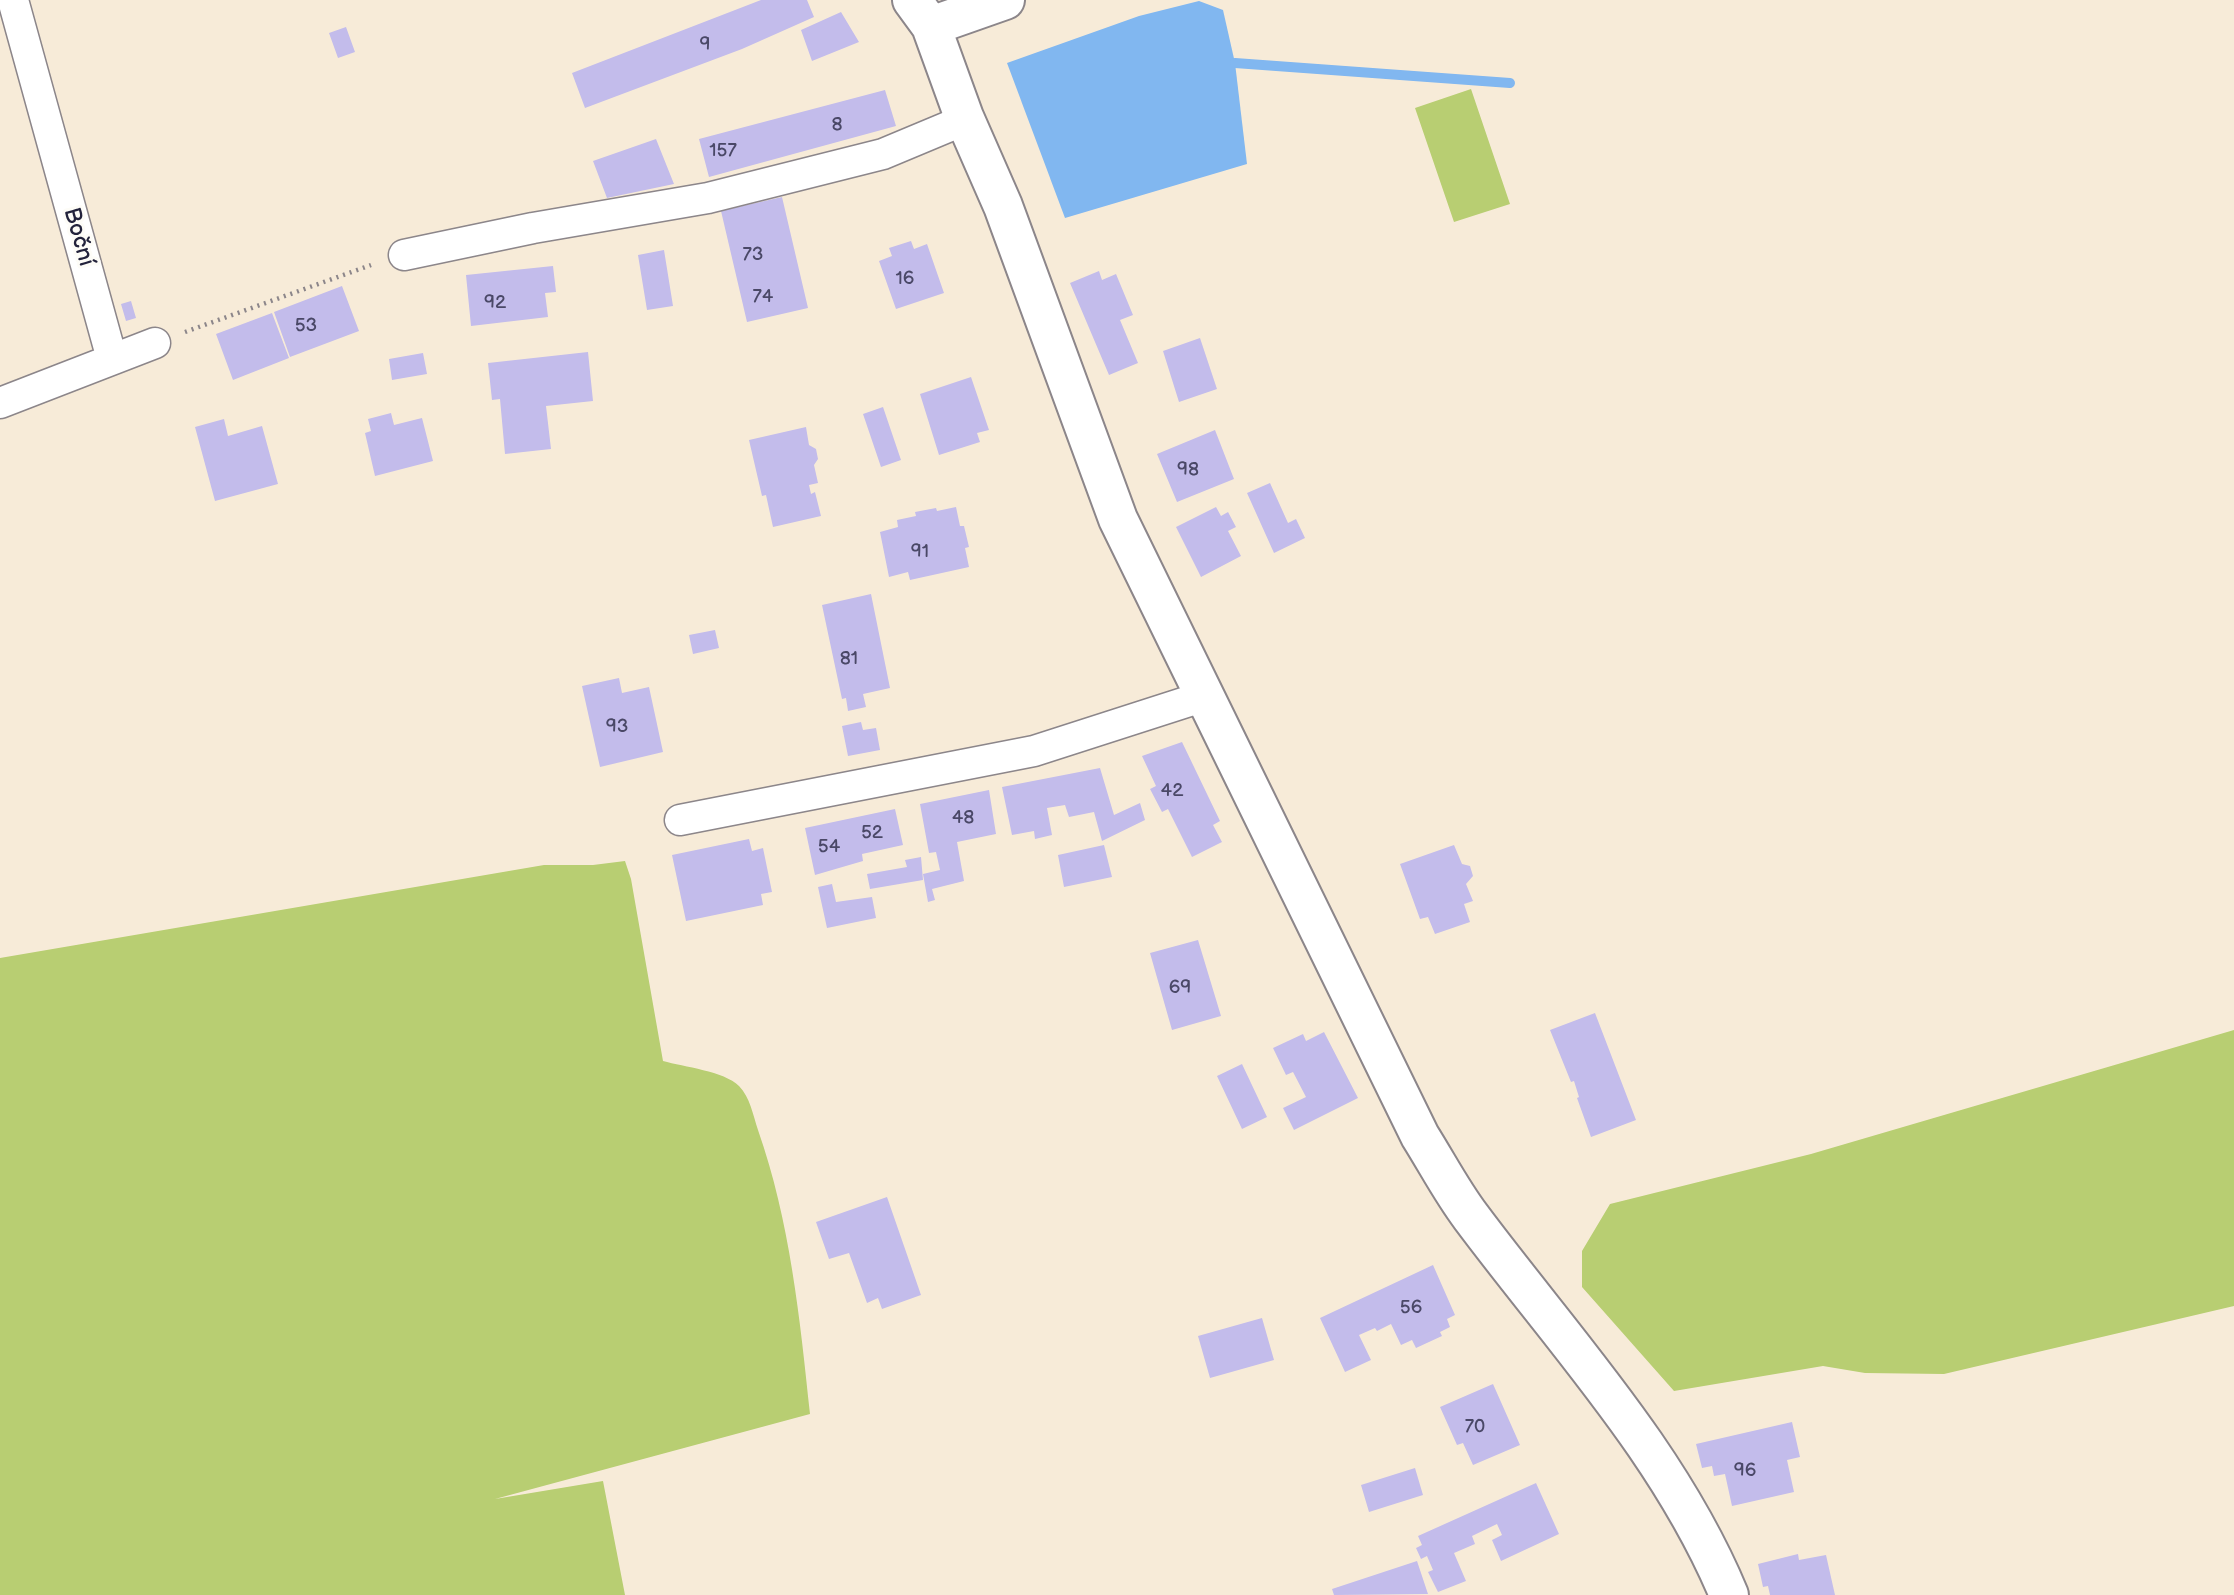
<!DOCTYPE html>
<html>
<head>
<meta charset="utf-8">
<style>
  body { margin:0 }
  canvas { display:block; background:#f7ebd8 }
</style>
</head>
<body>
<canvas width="2234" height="1595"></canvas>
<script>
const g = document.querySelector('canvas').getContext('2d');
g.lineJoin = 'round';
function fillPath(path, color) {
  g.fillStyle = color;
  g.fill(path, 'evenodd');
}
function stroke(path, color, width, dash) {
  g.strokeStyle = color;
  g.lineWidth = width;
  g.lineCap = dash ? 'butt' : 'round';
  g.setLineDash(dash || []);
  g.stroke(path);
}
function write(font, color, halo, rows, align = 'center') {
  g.font = font + ' "Balsamiq Sans",sans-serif';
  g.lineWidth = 6;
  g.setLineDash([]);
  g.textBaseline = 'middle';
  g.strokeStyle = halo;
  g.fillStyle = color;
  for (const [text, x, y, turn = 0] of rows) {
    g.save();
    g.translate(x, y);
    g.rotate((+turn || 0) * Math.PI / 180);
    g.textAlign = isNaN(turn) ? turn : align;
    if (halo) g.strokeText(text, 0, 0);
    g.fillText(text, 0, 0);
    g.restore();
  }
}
const green = new Path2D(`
  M1471 89 1510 204 1454 222 1415 108Z
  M625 861 631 879 663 1061C684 1067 724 1071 739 1086 750 1097 753 1115 758 1130 790 1221 800 1319 810 1414L495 1499 603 1481 625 1595H0V958L544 865H593Z
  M2234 1030V1306L1944 1374 1865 1373 1823 1366 1674 1391 1582 1287V1251L1610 1204 1811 1154Z`);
const water = new Path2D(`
  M1199 1 1223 10 1235 63 1247 164 1065 218 1007 63 1139 16Z`);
const stream = new Path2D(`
  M1235 63 1510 83`);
const building = new Path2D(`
  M761 0H807L814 17 742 49 585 108 572 73Z
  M841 12 859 42 812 61 801 30Z
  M346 27 355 52 338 58 329 33Z
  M885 90 896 126 709 177 699 139Z
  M656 139 674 184 607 198 593 161Z
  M782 197 808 308 747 322 721 211Z
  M911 241 914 249 927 244 944 293 896 309 879 261 892 256 889 248Z
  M664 250 673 306 647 310 638 255Z
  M553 266 556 292 545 293 548 317 471 326 466 275Z
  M1099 271 1102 280 1116 274 1133 315 1120 320 1138 363 1109 375 1070 283Z
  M342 286 359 331 290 357 274 312Z
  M131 301 136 318 126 321 121 304Z
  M272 313 289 358 233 380 216 334Z
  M1200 338 1217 389 1179 402 1163 351Z
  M588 352 593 401 546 406 551 449 505 454 500 399 492 400 488 363Z
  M423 353 427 374 392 380 389 359Z
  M971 377 989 430 977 433 980 442 939 455 920 394Z
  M883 407 901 460 881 467 863 414Z
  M391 413 394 425 422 418 433 461 375 476 365 433 371 431 368 419Z
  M224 419 228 436 262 426 278 484 215 501 195 427Z
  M806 427 809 445 816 449 818 459 814 465 818 483 809 485 811 494 815 492 821 516 773 527 766 495 762 496 749 440Z
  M1215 430 1234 479 1177 502 1157 454Z
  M1270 483 1288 523 1296 519 1305 538 1274 553 1247 493Z
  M956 507 960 526H964L969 547 965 548 969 567 910 580 908 572 889 577 880 532 898 527 897 520 916 516 915 512 936 508 937 511Z
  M1216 507 1221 516 1228 512 1236 527 1228 531 1241 556 1201 577 1176 527Z
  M871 594 890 688 863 694 866 707 848 711 846 698 842 699 822 605Z
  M715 630 719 648 693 654 689 635Z
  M619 678 622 693 649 687 663 752 600 767 582 686Z
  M861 722 863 730 876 728 880 750 848 756 842 726Z
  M1182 742 1220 821 1213 825 1222 842 1192 857 1168 809 1162 812 1150 789 1156 786 1142 756Z
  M1100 768 1114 815 1140 803 1145 820 1102 841 1094 812 1069 817 1065 805 1047 808 1052 835 1035 839 1034 831 1012 835 1002 787Z
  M989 790 996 834 957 842 964 881 932 889 935 900 928 902 923 874 940 870 936 852 929 853 920 804Z
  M895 809 903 845 862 854 863 861 815 875 805 828Z
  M749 839 752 851 763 848 772 892 761 894 763 905 686 921 672 855Z
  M1104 845 1112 877 1064 887 1058 855Z
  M1454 845 1462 864 1470 866 1473 876 1466 884 1473 901 1464 904 1470 922 1435 934 1428 917 1420 919 1400 864Z
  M921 857 923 880 870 889 867 874 907 867 905 860Z
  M832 884 836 902 872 897 876 918 827 928 818 887Z
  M1198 940 1221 1016 1172 1030 1150 953Z
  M1595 1013 1636 1120 1591 1137 1577 1098 1579 1097 1574 1081 1571 1082 1550 1030Z
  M1324 1032 1358 1098 1294 1130 1283 1108 1306 1097 1293 1072 1286 1075 1273 1048 1303 1034 1306 1041Z
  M1242 1064 1267 1117 1242 1129 1217 1076Z
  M887 1197 921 1295 882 1309 878 1298 867 1303 849 1253 829 1259 816 1222Z
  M1433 1265 1455 1315 1447 1319 1450 1327 1440 1332 1442 1336 1416 1348 1412 1340 1401 1345 1391 1324 1377 1331 1375 1328 1359 1335 1371 1360 1345 1372 1320 1318Z
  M1262 1318 1274 1360 1210 1378 1198 1336Z
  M1493 1384 1520 1445 1473 1465 1463 1443 1457 1445 1440 1407Z
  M1792 1422 1800 1457 1787 1460 1794 1492 1732 1506 1725 1474 1714 1476 1712 1466 1702 1468 1696 1444Z
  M1415 1468 1423 1495 1369 1512 1361 1485Z
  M1536 1483 1559 1534 1501 1561 1492 1540 1502 1535 1497 1524 1472 1536 1475 1544 1454 1553 1466 1581 1438 1592 1428 1572 1433 1570 1427 1556 1421 1559 1416 1548 1422 1545 1418 1536Z
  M1798 1554 1799 1560 1826 1555 1835 1595H1770L1768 1586 1763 1587 1758 1564Z
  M1417 1561 1428 1594 1334 1595 1332 1589Z`);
const path = new Path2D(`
  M185 332 371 265`);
const street = new Path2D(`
  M13 0 112 359
  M404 255 533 228 708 198 883 154 950 126 964 117
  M0 403 155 343
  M680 820 1034 751 1205 696`);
const secondary = new Path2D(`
  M912 0 931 26 964 117 1003 206 1118 519 1420 1136C1437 1163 1452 1192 1471 1217 1562 1339 1670 1453 1729 1595
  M931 26 1005 0`);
const numberNames = [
  ["9",705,45],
  ["8",837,125],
  ["157",723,151],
  ["73",753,255],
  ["16",905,279],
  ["74",763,297],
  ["92",495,303],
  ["53",306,326],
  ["98",1188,470],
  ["91",920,552],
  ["81",849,659],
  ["93",617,727],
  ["42",1172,791],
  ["48",963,818],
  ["52",872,833],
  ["54",829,847],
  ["69",1180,988],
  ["56",1411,1308],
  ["70",1475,1427],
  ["96",1745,1471]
];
const streetNames = [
  ["Boční",78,237,74]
];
fillPath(green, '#b8ce72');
fillPath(water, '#81b7f0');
stroke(stream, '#81b7f0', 10);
fillPath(building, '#c3bceb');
stroke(street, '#8c868a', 33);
stroke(secondary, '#8c868a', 42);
stroke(path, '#8c868a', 4.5, [2, 5]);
stroke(street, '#fff', 30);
stroke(secondary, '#fff', 38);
write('19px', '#4a4867', null, numberNames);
write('23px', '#22223b', '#fdfcf7', streetNames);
</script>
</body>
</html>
